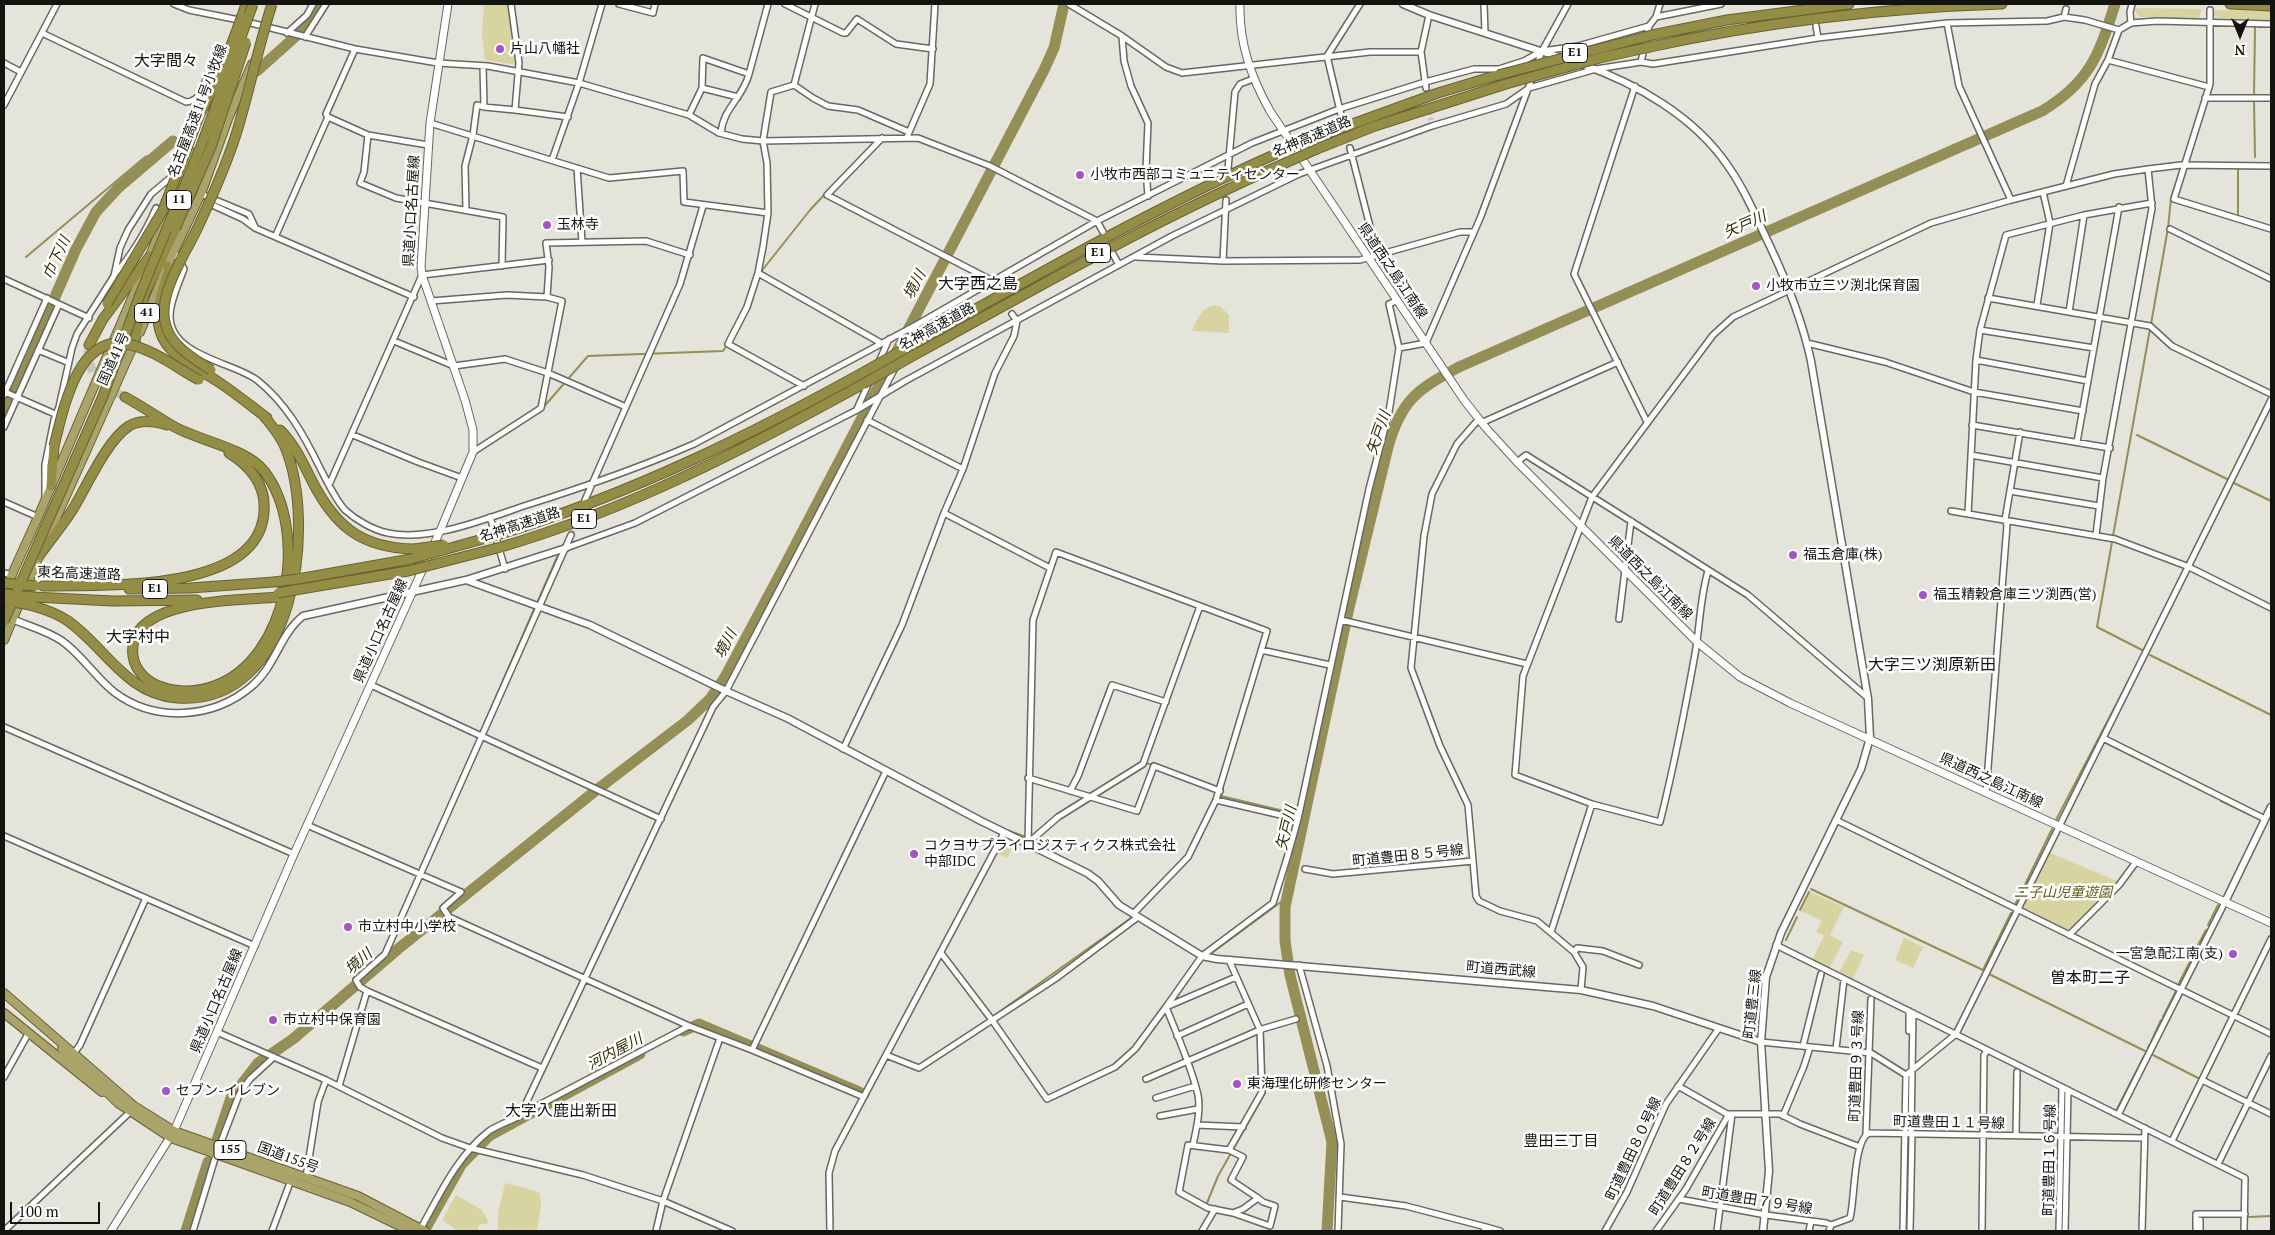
<!DOCTYPE html>
<html>
<head>
<meta charset="utf-8">
<style>
  body { margin:0 }
  #map { position:relative; width:2275px; height:1235px; overflow:hidden; background:#e5e4db; font-family:"PT Serif",serif }
  canvas { display:block }
  .frame { position:absolute; inset:0; border:5px solid #131310; pointer-events:none }
  .north { position:absolute; left:2215px; top:10px; width:50px; height:50px; -webkit-text-stroke:4px #fff; paint-order:stroke; rotate:180deg; font-size:14px; font-weight:700; line-height:20px; text-align:center; color:#131310 }
  .north::after { content:''; display:block; margin:auto; width:18px; height:22px; background:#131310; clip-path:polygon(50% 0,100% 100%,50% 72%,0 100%) }
  .scale { position:absolute; left:10px; top:1202px; width:90px; height:22px; box-sizing:border-box; border:2px solid #131310; border-top:0; padding-left:6px; font-size:15px; line-height:18px; white-space:nowrap; color:#131310; -webkit-text-stroke:4px #fff; paint-order:stroke }
</style>
</head>
<body>
<div id="map">
<canvas width="2275" height="1235"></canvas>
<div class="frame"></div>
<div class="north">N</div>
<div class="scale">100 m</div>
</div>
<script>
const g = document.querySelector('canvas').getContext('2d');
g.lineJoin = 'round';
function fillPath(path, color) {
  g.fillStyle = color;
  g.fill(path, 'evenodd');
}
function stroke(path, color, width, dash) {
  g.strokeStyle = color;
  g.lineWidth = width;
  g.lineCap = dash ? 'butt' : 'round';
  g.setLineDash(dash || []);
  g.stroke(path);
}
function write(font, color, halo, rows, align = 'center') {
  g.font = font + ' "PT Serif","Noto Sans JP",serif';
  g.lineWidth = 5;
  g.setLineDash([]);
  g.textBaseline = 'middle';
  g.strokeStyle = halo;
  g.fillStyle = color;
  for (const [text, x, y, turn = 0] of rows) {
    g.save();
    g.translate(x, y);
    g.rotate((+turn || 0) * Math.PI / 180);
    g.textAlign = isNaN(turn) ? turn : align;
    if (halo) g.strokeText(text, 0, 0);
    g.fillText(text, 0, 0);
    g.restore();
  }
}
const green = new Path2D(`
  M484 4H510L518 65 485 60 482 34Z
  M2134 8 2202 9 2199 18 2141 17 2137 15Z
  M2213 10 2271 11V21L2218 18 2214 15Z
  M1214 305 1221 307 1229 315V333L1192 331C1197 319 1201 309 1214 305Z
  M1003 844 1012 848 1007 858 998 854Z
  M2048 852 2119 882 2070 931 2022 909Z
  M1810 892 1844 907 1830 935 1843 942 1829 969 1812 960 1824 936 1816 932 1822 921 1801 911Z
  M1904 938 1923 947 1913 968 1895 960Z
  M1851 950 1864 955 1852 981 1838 974Z
  M505 1183 526 1188 540 1193 541 1206 537 1231H498V1213Z
  M456 1195 482 1210 489 1223 479 1225 477 1231H458L442 1220Z`);
const stream = new Path2D(`
  M2207 17V9
  M2207 26 2208 78
  M2212 26H2242
  M2259 27H2271
  M2254 95 2255 27
  M2254 101 2255 157
  M2183 162 2196 122
  M2238 217V168L2271 169
  M2171 232 2271 282
  M26 257 145 157 161 152
  M760 273 810 210 825 194
  M2151 324 2168 228 2171 198 2181 168
  M541 410 588 356 723 351 727 345
  M2137 435 2229 480
  M593 475 598 464
  M2234 483 2271 501
  M2113 536 2150 329
  M2112 542 2097 627 2144 651
  M537 603 557 557
  M2150 655 2271 715
  M481 731 535 607
  M2106 743 2217 798
  M1145 763 1154 765
  M1197 780 1223 789 1221 796 1305 816
  M2221 801 2259 819
  M2056 820 2131 676
  M1007 830 1026 837
  M1030 837 1048 823
  M1811 889 1983 970 2011 913
  M2015 905 2052 829
  M1800 910 1809 892
  M397 921 450 802
  M2208 925 2218 905
  M1786 940 1797 917
  M2197 947 2206 930
  M1209 955 1285 899
  M1989 974 2145 1051
  M923 980 993 848
  M2178 985 2195 952
  M1176 998 1203 959
  M2163 1017 2176 991
  M985 1022 1131 918
  M2151 1042 2161 1020
  M2148 1048 2149 1045
  M2153 1055 2200 1079
  M1047 1102 1117 1069 1138 1050 1164 1014
  M2116 1111 2144 1056
  M1207 1203 1218 1176 1265 1093 1263 1032
  M2249 1217 2271 1216`);
const river = new Path2D(`
  M257 71 296 36 319 4
  M4 413 76 249 96 212 118 188 173 141
  M683 1031 699 1024 864 1094
  M217 1140 231 1098 258 1063 293 1039 398 949 594 792 688 720 710 699 725 677 786 563 1044 70 1054 48 1064 4
  M186 1231 208 1162
  M424 1231 461 1165 489 1136 640 1054
  M1327 1231 1332 1142 1290 975 1285 941V907L1348 612 1388 447C1401 400 1418 389 1459 367L2042 111C2090 82 2099 55 2115 4`);
const minorTunnel = new Path2D(`
  M1813 4 1816 26
  M1426 88 1431 120
  M156 208 167 196
  M571 535 583 505`);
const motorwayTunnel = new Path2D(`
  M88 350C90 379 101 385 125 397`);
const minor = new Path2D(`
  M174 4 189 10 239 20 355 49 438 63 488 66 579 83 689 115 719 133 742 139 763 141 918 138 990 166 1097 221 1103 232
  M619 4 653 13 655 4
  M785 4 843 33H846L857 19 896 44 933 49
  M1069 4 1122 36 1166 67 1182 73 1370 52H1421
  M1484 4 1485 33
  M2210 10V84L2174 199 2271 229
  M1656 17 1721 4
  M2064 17 2066 9
  M1947 23 1959 86 2011 200
  M2131 23 2130 12 2132 4
  M1816 26 1818 38
  M42 33 186 102C203 100 200 86 209 76 211 73 217 72 220 70
  M287 33 307 15 313 4
  M1122 36 1124 61 1131 86 1148 123 1146 170 1148 196
  M305 37 326 4
  M2108 60 2209 87
  M1641 62 1649 26
  M4 63 21 72
  M749 74 768 4
  M794 85 813 98 828 106 858 110 909 132
  M1635 86 1574 274 1647 422
  M702 88 738 97
  M1426 88 1421 52 1429 15
  M2205 98H2271
  M4 105 57 4
  M484 107 515 110 519 63 511 4
  M515 110 568 117
  M689 115 702 88 703 58 749 74C743 98 723 108 721 133
  M1341 115 1327 56 1360 4
  M328 117 368 135 428 145
  M430 123 609 178 683 171 684 202 768 213
  M368 135 364 172 360 183 396 198 503 217 502 266
  M907 137 930 84 935 4
  M882 138 827 195 993 281 997 287
  M1350 148 1377 254
  M552 160 579 83 602 4
  M577 168 582 242
  M1228 169 1235 92 1240 84 1253 79
  M2066 186 2095 84 2108 60 2119 30 2131 23 2157 21 2271 24
  M201 194 249 214 255 227
  M208 203 243 219 255 228 414 297
  M466 209 465 166 473 135 477 105 484 107 483 66
  M2170 229 2271 279
  M276 235 328 117 326 114 355 49
  M175 253 184 269C179 283 170 301 170 316 170 356 233 362 257 380 286 403 304 435 320 468 327 481 335 499 345 510 356 520 373 530 388 533 430 542 488 518 527 505 584 487 639 468 694 444L918 324 1097 221 1252 143 1339 109 1425 82 1474 69H1499L1524 61 1542 51 1578 46 1649 26 1656 17 1660 4
  M1113 254 1119 265
  M1137 257 1223 261 1360 260 1460 232H1474
  M1223 261 1226 200
  M758 273 881 343
  M114 275C132 255 145 233 156 208
  M4 279 89 318
  M1988 298 2150 326 2172 346 2271 394
  M431 301 507 295 547 297
  M2037 305 2050 223 2043 192
  M2069 312 2084 215
  M1980 330 2094 348
  M394 341 454 366 505 359 548 373 626 407
  M1807 343 1885 362 1974 392 2083 411
  M1399 348 1426 343 1481 216 1542 51 1568 4
  M38 350 67 362
  M1976 360 2088 381
  M878 364 889 339
  M804 386 728 344 747 307 758 273 763 247 768 213 767 163 763 141 771 92 794 85 815 4
  M5 392 55 414
  M4 395 47 298
  M857 409 870 380
  M867 420 963 469
  M1481 423 1618 362
  M1972 425 2110 448
  M4 427 59 304
  M353 435 418 462 462 478
  M2077 442 2119 207
  M473 452 541 408 562 301 547 297 549 267 546 243 646 241 690 255
  M1971 455 2103 478
  M1517 462 1526 455 1748 595 1868 698
  M329 485 422 275 549 260
  M2010 491 2099 506
  M45 498V465L54 420 59 407 72 348 77 334 114 276 120 248 128 230 151 194 176 173
  M585 500 680 284 703 206
  M4 502 38 517
  M1951 511 2115 539 2189 567 2271 608
  M944 513 1050 568
  M1968 514 1976 360 1980 330 2006 235 2084 215 2152 203
  M490 517 505 569
  M2096 535 2103 478 2152 208 2148 169
  M566 548 635 523 857 410 905 381 1172 236 1299 174 1432 126 1506 104 1529 88 1596 69 1641 62 1653 64 1818 38 1947 23 2047 21 2064 17 2085 20 2119 30
  M1708 571C1700 598 1700 626 1695 654 1685 710 1674 766 1660 822L1592 804 1515 775 1523 676 1592 497 1713 335 1733 317 1931 223 2011 200 2114 174 2148 169 2181 165 2271 166
  M4 573 13 575
  M1619 619 1631 521
  M1341 620 1527 664
  M1261 650 1330 665
  M371 685 661 819
  M4 727 294 854
  M2103 738 2265 819
  M843 749 902 625 944 513 963 469 995 373 1014 336 1017 321 1012 314
  M1028 778 1137 811 1154 766 1220 791
  M1070 791 1078 776 1112 685 1166 702
  M1986 793 2007 525 2005 520 2020 432
  M1216 800 1298 819
  M1836 820 2271 1034
  M307 825 461 892 443 908 449 917 689 1026 752 1050 864 1097
  M4 836 255 946
  M1028 843 1033 620 1056 552 1267 631 1216 800 1188 857 1133 914
  M1028 843 1058 817 1143 764 1200 606
  M1473 861 1468 805 1440 746 1411 668 1424 536 1432 494 1457 444 1478 420
  M1305 869 1333 874 1473 861 1476 896 1479 901 1500 911 1537 921 1574 952 1583 967 1581 990
  M1551 932 1592 804
  M2069 935 2119 885 2136 862
  M1776 945 2245 1178 2244 1231
  M1574 952 1577 948 1603 951 1639 965
  M941 953 992 1020 1047 1099 1115 1067 1135 1049 1166 1007 1236 977
  M1229 960 1260 1030 1262 1092 1229 1150
  M1299 965 1327 1066 1341 1144 1338 1231
  M1909 1031V1011
  M217 1032 326 1080 442 1138 470 1148 583 1175 663 1201 732 1231
  M1177 1036 1248 1004
  M1761 1042 1871 1053 1906 1075 1956 1034 2271 400
  M1803 1046 1821 974
  M1836 1049 1844 979
  M752 1050 886 771
  M74 1053 80 1045 146 898
  M886 1055 919 1068 1055 979 1138 917
  M542 1068 367 991 360 987 356 980 385 954 571 535
  M4 1077 28 1034
  M1146 1079 1262 1029 1296 1019
  M2202 1080 2271 1114
  M339 1086 367 991
  M1678 1086 1727 1114H1780L1800 1124 1860 1147
  M1156 1098 1195 1086
  M520 1115 689 1026
  M2118 1115 2225 902
  M1160 1116 1198 1109
  M1783 1116 1804 1066 1810 1047
  M1197 1125 1243 1127
  M1866 1134 1871 999
  M1911 1134 1913 1013
  M2016 1135 2017 1072
  M2172 1141 2271 939
  M1188 1145 1229 1150 1243 1157 1231 1180 1258 1198 1243 1209 1233 1213 1208 1208 1179 1192Z
  M1193 1145C1196 1130 1201 1111 1198 1095 1191 1065 1177 1035 1166 1007L1202 956 1273 903 1287 858 1298 819 1369 489 1389 412 1399 348 1389 304 1396 301
  M2218 1164 2271 1056
  M306 1177 318 1102 326 1080
  M1340 1197 1406 1206 1486 1227
  M1679 1199 1766 1215 1826 1223 1831 1225
  M1233 1213 1270 1226 1275 1206 1263 1202 1258 1198
  M421 1228C440 1194 457 1156 489 1131 498 1125 510 1121 520 1116L713 707 726 691 918 324
  M4 1231 130 1112
  M193 1231 216 1155 239 1095 250 1079 274 1057
  M272 1231 291 1180
  M656 1231 663 1201 720 1038
  M830 1231 829 1173 835 1151 1004 833
  M1202 1231 1215 1209
  M1484 1231 1486 1227 1500 1231
  M1605 1231 1627 1192 1666 1104 1719 1028
  M1656 1231 1686 1189 1729 1114
  M1717 1231 1732 1114
  M1809 1231 1811 1221
  M1829 1231 1831 1225 1850 1218C1855 1200 1853 1141 1869 1133L2144 1138
  M1903 1231 1906 1075
  M1910 1231 1912 1134
  M1982 1231 1984 1055 1987 1050
  M2059 1231 2062 1087
  M2065 1231 2068 1090
  M2142 1231 2145 1128
  M2196 1231V1214H2245
  M2200 1231V1220`);
const tertiary = new Path2D(`
  M1403 4 1429 15 1562 58
  M1581 64C1636 83 1695 117 1728 166 1745 190 1756 217 1769 244 1787 282 1802 319 1811 361L1868 699 1870 738 1861 769 1781 933 1766 977 1761 1042 1769 1171 1763 1231
  M466 580 590 625 726 691 787 718 981 821 1087 873 1098 881 1119 905 1202 956 1217 959 1581 990 1653 1006 1761 1042
  M10 618C27 626 46 630 62 641 82 655 95 677 114 692 155 723 213 719 252 686 276 665 280 634 303 616L466 580 566 548
  M2225 902 2271 807`);
const secondary = new Path2D(`
  M1240 4C1239 43 1251 77 1270 111L1464 400 1486 428 1517 462 1697 642 1740 677 1790 703 2271 923
  M111 1231 174 1131 294 854 440 531 473 452V430L465 400 422 275 421 267 430 123 448 4`);
const trunk = new Path2D(`
  M140 332 167 266 201 194 228 119 252 64
  M4 592 38 517 150 256 190 151
  M4 640 39 556 135 342
  M4 993 134 1106 174 1131 358 1196 425 1231
  M4 1013 102 1092
  M62 1049 118 1103 171 1138 350 1202 410 1231`);
const motorway = new Path2D(`
  M2230 4 2271 6
  M242 16 246 4
  M1652 35 1727 20 1849 4
  M1650 47C1765 22 1884 8 2002 4
  M1311 139 1438 93 1498 75
  M1317 149 1375 126 1506 84
  M167 266 169 270C163 288 154 312 160 331 167 356 197 368 217 381 234 392 251 406 267 418
  M924 338C1040 273 1156 207 1278 153
  M135 341 144 295 175 229
  M89 345 103 319 150 256
  M918 353C1038 287 1157 219 1283 164
  M125 397C142 406 157 417 173 426 199 441 246 448 264 471 310 530 289 660 214 686 197 692 179 693 162 687 148 683 135 671 133 656 125 597 241 601 278 597
  M280 430C294 444 302 461 311 479 334 525 360 548 414 549
  M51 486 54 446
  M497 535C629 495 751 435 871 368
  M501 547C628 510 747 448 863 384
  M39 556C50 540 63 525 73 509 87 486 107 440 129 426 141 419 154 421 167 425
  M298 579 411 559
  M43 586C100 584 260 595 264 511 266 484 250 466 229 453
  M129 589 190 588 274 582
  M295 590 408 571
  M33 597 113 601 197 600
  M30 605C44 609 57 613 68 621 106 648 126 694 177 698 294 707 318 527 285 447 280 435 272 426 264 416`);
const motorwayBridge = new Path2D(`
  M1498 75 1652 35
  M1506 84 1600 58 1650 47
  M1278 153 1311 139
  M1283 164 1317 149
  M175 229 211 147 246 42
  M107 304 163 210 200 114 222 70 242 16
  M871 368 924 338
  M211 370C193 358 170 346 165 322 158 293 186 253 198 227 213 195 228 162 238 128 250 87 259 45 272 4
  M863 384 918 353
  M54 446C63 411 77 334 127 344 153 349 177 368 199 380
  M414 549 444 545
  M411 559 497 535
  M408 571 501 547
  M274 582 298 579
  M4 583 36 586
  M278 593 295 590
  M4 594 33 597
  M8 601 30 605
  M4 621 103 396 141 292 203 141 253 4`);
const markers = [
  [500,49,5,"#a355c6"],
  [1080,175,5,"#a355c6"],
  [547,225,5,"#a355c6"],
  [1756,286,5,"#a355c6"],
  [1793,555,5,"#a355c6"],
  [1923,595,5,"#a355c6"],
  [914,854,5,"#a355c6"],
  [348,927,5,"#a355c6"],
  [2233,954,5,"#a355c6"],
  [273,1020,5,"#a355c6"],
  [1237,1084,5,"#a355c6"],
  [166,1091,5,"#a355c6"]
];
const shields = [
  [1575,53,25],
  [179,200,25],
  [1098,253,25],
  [147,313,25],
  [584,519,25],
  [155,589,25],
  [230,1150,32]
];
const shieldNames = [
  ["E1",1575,53],
  ["11",179,200],
  ["E1",1098,253],
  ["41",147,313],
  ["E1",584,519],
  ["E1",155,589],
  ["155",230,1150]
];
const poiNames = [
  ["片山八幡社",510,49],
  ["小牧市西部コミュニティセンター",1090,175],
  ["玉林寺",557,225],
  ["小牧市立三ツ渕北保育園",1766,286],
  ["福玉倉庫(株)",1803,555],
  ["福玉精穀倉庫三ツ渕西(営)",1933,595],
  ["コクヨサプライロジスティクス株式会社",924,846],
  ["中部IDC",924,862],
  ["市立村中小学校",358,927],
  ["一宮急配江南(支)",2223,954,"right"],
  ["市立村中保育園",283,1020],
  ["東海理化研修センター",1247,1084],
  ["セブン-イレブン",176,1091]
];
const streetNames = [
  ["名古屋高速11号小牧線",198,111,-69],
  ["名神高速道路",1312,137,-23],
  ["県道小口名古屋線",412,211,-87],
  ["県道西之島江南線",1392,271,56],
  ["名神高速道路",937,327,-29],
  ["国道41号",114,359,-66],
  ["名神高速道路",520,525,-18],
  ["東名高速道路",79,574,2],
  ["県道西之島江南線",1650,578,45],
  ["県道小口名古屋線",381,631,-66],
  ["県道西之島江南線",1991,781,25],
  ["町道豊田８５号線",1408,856,-6],
  ["町道西武線",1501,970,5],
  ["県道小口名古屋線",217,1001,-67],
  ["町道豊三線",1753,1004,-84],
  ["町道豊田９３号線",1857,1066,-88],
  ["町道豊田１１号線",1949,1123,1],
  ["町道豊田８０号線",1634,1149,-65],
  ["国道155号",288,1158,20],
  ["町道豊田１６号線",2050,1160,-89],
  ["町道豊田８２号線",1683,1167,-58],
  ["町道豊田７９号線",1757,1201,9]
];
const parkNames = [
  ["二子山児童遊園",2063,893]
];
const waterNames = [
  ["矢戸川",1745,225,-24],
  ["巾下川",57,258,-65],
  ["境川",915,285,-62],
  ["矢戸川",1379,433,-71],
  ["境川",726,644,-62],
  ["矢戸川",1287,828,-77],
  ["境川",359,962,-41],
  ["河内屋川",615,1052,-28]
];
const neighbourhoodNames = [
  ["豊田三丁目",1561,1142]
];
const quarterNames = [
  ["大字間々",166,61],
  ["大字西之島",978,284],
  ["大字村中",138,637],
  ["大字三ツ渕原新田",1932,665],
  ["曽本町二子",2090,978],
  ["大字入鹿出新田",561,1111]
];
fillPath(green, '#d8d4a1');
stroke(stream, '#948f56', 2);
stroke(river, '#948f56', 11);
stroke(minorTunnel, '#c6c5bd', 5, [5, 2.5]);
stroke(motorwayTunnel, '#c6c5bd', 9, [9, 4.5]);
stroke(minor, '#686860', 8);
stroke(tertiary, '#686860', 9);
stroke(secondary, '#686860', 9);
stroke(trunk, '#676232', 10);
stroke(motorway, '#676232', 11);
stroke(minor, '#fff', 5);
stroke(tertiary, '#fff', 6);
stroke(secondary, '#fff', 7);
stroke(trunk, '#aaa46a', 8);
stroke(motorway, '#948d45', 9);
stroke(motorwayBridge, '#676232', 11, []);
stroke(motorwayBridge, '#948d45', 9);
for (const [x, y, r, color] of markers) {
  const dot = new Path2D();
  dot.arc(x, y, r, 0, 2 * Math.PI);
  g.fillStyle = color;
  g.fill(dot);
  stroke(dot, '#fff', 2);
}
for (const [x, y, w] of shields) {
  const box = new Path2D();
  box.roundRect(x - w / 2, y - 9.5, w, 19, 4);
  g.fillStyle = '#fff';
  g.fill(box);
  stroke(box, '#131310', 1);
}
write('bold 12px', '#131310', null, shieldNames);
write('14px', '#131310', '#fff', poiNames, 'left');
write('14px', '#131310', '#fff', streetNames);
write('italic 14px', '#5f5915', '#fff', parkNames);
write('italic 15px', '#312c00', '#fff', waterNames);
write('15px', '#131310', '#fff', neighbourhoodNames);
write('16px', '#131310', '#fff', quarterNames);
</script>
</body>
</html>
